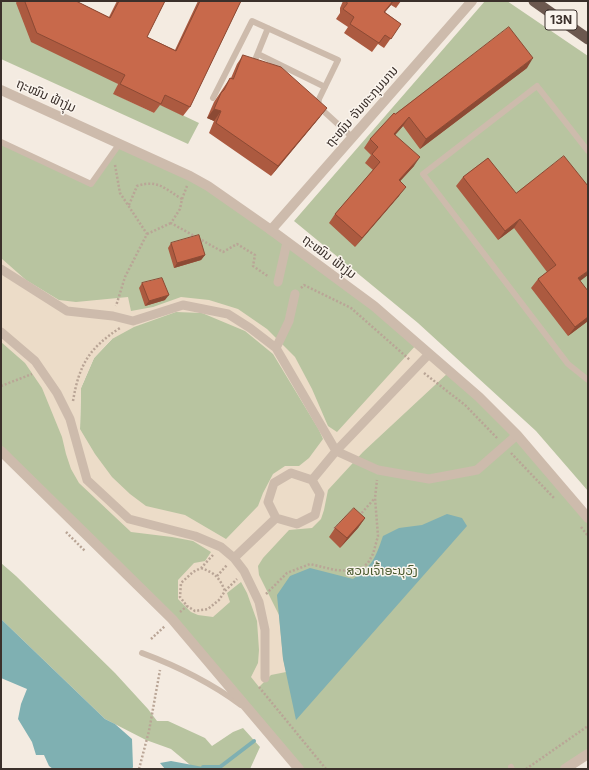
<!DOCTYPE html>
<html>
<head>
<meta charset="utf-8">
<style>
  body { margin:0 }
  #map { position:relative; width:589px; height:770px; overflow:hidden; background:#f4ebe1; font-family:Inter,sans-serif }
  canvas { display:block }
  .frame { position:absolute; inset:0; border:2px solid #3b302b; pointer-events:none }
</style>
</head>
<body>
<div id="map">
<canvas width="589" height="770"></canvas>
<div class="frame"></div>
</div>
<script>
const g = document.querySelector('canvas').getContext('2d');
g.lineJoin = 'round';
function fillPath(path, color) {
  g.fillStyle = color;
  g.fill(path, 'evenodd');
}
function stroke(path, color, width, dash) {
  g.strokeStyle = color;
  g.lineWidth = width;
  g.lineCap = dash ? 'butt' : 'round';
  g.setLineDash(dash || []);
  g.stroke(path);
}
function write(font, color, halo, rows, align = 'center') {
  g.font = font + ' Inter,"Noto Sans Lao",sans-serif';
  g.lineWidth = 3;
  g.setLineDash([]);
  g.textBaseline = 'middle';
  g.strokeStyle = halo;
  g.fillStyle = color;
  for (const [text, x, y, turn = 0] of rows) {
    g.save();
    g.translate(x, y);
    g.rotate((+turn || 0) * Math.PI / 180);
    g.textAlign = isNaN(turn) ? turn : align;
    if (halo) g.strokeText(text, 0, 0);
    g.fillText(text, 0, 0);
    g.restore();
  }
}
const green = new Path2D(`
  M1 1H17L118 84 114 94 154 113 159 104 199 123 188 144 1 59Z
  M485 1H507L588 56V491L536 431 418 323 294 221Z
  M1 142 91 184 120 143 190 176 374 306 479 397 588 518V754L565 769H299L172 619 1 451V332L80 429 81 388 94 358 112 339 1 269Z
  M1 563 16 576 115 673 148 709 157 721H168L205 738 212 746 233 732 243 728 260 747 250 769H195L171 749 146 740 105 719 1 619Z`);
const plaza = new Path2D(`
  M1 258 26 280 59 300 76 302 128 297 131 311 153 307 181 297 209 300 238 309 267 329 295 357 312 389 328 426 337 432 417 344 449 372 363 452 328 490 324 510 321 519 312 528 289 530 263 558 258 566 259 575 279 615 283 658 286 672 271 675 259 687 251 677 258 663 259 650 257 621 247 593 241 582 227 593 230 602 213 617 198 615 191 612 178 599V580L194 563 205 561 211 552 193 541 172 537 131 532 79 483 71 469 66 454 62 437 42 388 25 363 1 342ZM176 312 202 313 245 331 273 354 319 430 323 439 309 458 299 466H285L273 474 263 493 258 506 226 539 185 515 146 506 130 494 112 477 95 454 80 429 81 388 94 358 112 339 134 327Z`);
const water = new Path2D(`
  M447 514 462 518 467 526 296 720 283 659 277 595 290 576 310 568 353 579C373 565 375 559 383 536L399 528 422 525Z
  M1 619 105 719 115 724 132 739 133 767 132 769H53L49 766 44 755H36L32 742 18 719 21 704 27 689 1 678Z
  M171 761 203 767 201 769H165L160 763Z`);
const stream = new Path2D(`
  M203 767H220L254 741`);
const path = new Path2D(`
  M115 165 120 193 147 234 125 277 116 306
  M182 199 187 186
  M129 205 137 186C158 179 165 189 182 199L180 209 171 223 223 252 237 244 255 255 253 266 269 277
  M147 234 171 223
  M301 288 304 285 351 308 410 360
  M424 373 465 405 498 439
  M1 386 32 374
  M73 401C79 365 89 348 120 328
  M511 453 554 498
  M359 516 374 499
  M581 527 588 536
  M334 529 347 516
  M66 532 85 551
  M213 555 201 568 193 572 181 583 180 597 187 606 195 611 208 609 219 600 225 591 237 579
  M201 568C215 573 219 577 225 591
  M217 576 227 565
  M266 594 287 573 310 564 335 570 356 571 362 568 368 563 373 554 378 536 375 498 377 480
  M180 612 187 606
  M151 639 165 626
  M259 687 326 769
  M139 769 149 731 160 670
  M526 769 588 726`);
const service = new Path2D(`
  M258 54 325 87
  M253 65 268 28
  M213 98 252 21 338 60 319 99 318 106 352 137
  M1 142 91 184 120 143
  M588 151 537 86 423 174 568 364 588 380
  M142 653C177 666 211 683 241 705
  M511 767 512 769`);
const pedestrian = new Path2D(`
  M1 269 67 311 113 316 133 321 183 305 228 314 250 328 276 348 336 451 378 470 429 479 477 470 517 435
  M278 282 287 242
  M1 332 35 361 57 393 70 419 87 480 129 519 195 536 221 547 234 558 244 571 259 602 265 630V678
  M276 348 289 321 295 294
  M291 473 312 480 320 494 315 515 297 524 276 518 268 502 274 483Z
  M312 480 336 451 429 354
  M234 558 276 518`);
const minor = new Path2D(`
  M271 230 472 1`);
const tertiary = new Path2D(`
  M1 90 190 176 208 186 271 230 374 306 479 397 517 435 588 518
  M1 451 172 619 299 769
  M565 769 588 754`);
const trunk = new Path2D(`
  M534 1 588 39`);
const wall = new Path2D(`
  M17 1H76L109 17 117 1H165L147 37 175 50 198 1H241L190 107 183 116 160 105 154 113 113 94 118 84 31 42 16 3Z
  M343 1H401L396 8 391 5 385 12 401 24 384 48 378 44 372 52 344 33 348 27 336 19 340 13V8Z
  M243 55 320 117 271 176 209 133 214 121 207 118 214 102 230 78H231L237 64Z
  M527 68 420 149 403 126 395 135 414 166 400 181 399 196 355 247 329 223 335 214 373 170 365 163 371 155 364 148 370 139 395 114Z
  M488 158 580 281 588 321 568 336 531 288 538 279 547 272 514 228 498 240 456 186 463 177Z
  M171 243 205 255 201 260 174 268 168 248Z
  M142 283 165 300 145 306 139 288Z
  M365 518 358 528 340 548 329 537 335 528Z`);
const shadedWall = new Path2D(`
  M393 1 391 5 377 21Z
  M533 58 527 68 420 149 426 139Z
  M327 108 320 117 271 176 278 166Z
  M214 109 221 111 214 121 207 118Z
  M409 117 403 126 388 143 394 134Z
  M420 157 414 166 393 189 399 180Z
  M406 187 399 196 355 247 362 238Z
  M520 219 514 228 498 240 505 231Z
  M205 255 201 260 174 268 177 263Z
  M588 271V275L571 288 578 278Z
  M169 295 165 300 145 306 149 301Z
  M588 317V321L568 336 575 327Z
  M365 518 358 528 340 548 347 538Z`);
const building = new Path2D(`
  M25 1H76L110 18 119 1H165L147 37 176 51 200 1H241L190 107 165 95 161 104 120 84 125 75 37 33Z
  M347 1H393L384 12 401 24 391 39 385 35 379 43 350 24 354 17 343 9 347 4Z
  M509 27 533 58 426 139 409 117 394 134 420 157 399 180 406 187 362 238 335 214 380 162 372 154 378 147 370 139 394 113 395 114Z
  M243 55 281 67 327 108 278 166 216 123 221 111 214 109 221 93 224 90 230 78 233 79Z
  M564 156 588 186V271L578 278 588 291V317L575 327 538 279 556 265 520 219 505 231 463 177 488 158 516 193Z
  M199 235 205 255 177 263 171 243Z
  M162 278 169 295 149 301 142 283Z
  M354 508 365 518 347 538 335 528Z`);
const shields = [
  [561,20,32]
];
const shieldNames = [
  ["13N",561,20]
];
const streetNames = [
  ["ຖະໝົນ ຟ້າງຸ່ມ",46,96,24],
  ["ຖະໜົນ ຈັນທະກຸມມານ",362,107,-49],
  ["ຖະໝົນ ຟ້າງຸ່ມ",329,257,37]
];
const parkNames = [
  ["ສວນເຈົ້າອະນຸວົງ",382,571]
];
fillPath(green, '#b8c4a0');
fillPath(plaza, '#ecdcc8');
fillPath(water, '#7fb0b2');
stroke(stream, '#7fb0b2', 4);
stroke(path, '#b9a596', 2.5, [2, 2]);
stroke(service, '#cdbbac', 6);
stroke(pedestrian, '#cdbbac', 9);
stroke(minor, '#cdbbac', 10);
stroke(tertiary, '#cdbbac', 10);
stroke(trunk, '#6c584f', 11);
fillPath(wall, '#ac5a40');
fillPath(shadedWall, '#8c4a34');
fillPath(building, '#c8694b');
stroke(building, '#8c4a34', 1);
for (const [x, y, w] of shields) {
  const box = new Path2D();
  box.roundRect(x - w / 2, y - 10, w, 20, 3);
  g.fillStyle = '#fbf5ee';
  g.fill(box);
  stroke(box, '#3b302b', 1);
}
write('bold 12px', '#3b302b', null, shieldNames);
write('13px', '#3b302b', '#fbf5ee', streetNames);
write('13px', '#4a5a2e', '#fbf5ee', parkNames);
</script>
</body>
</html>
